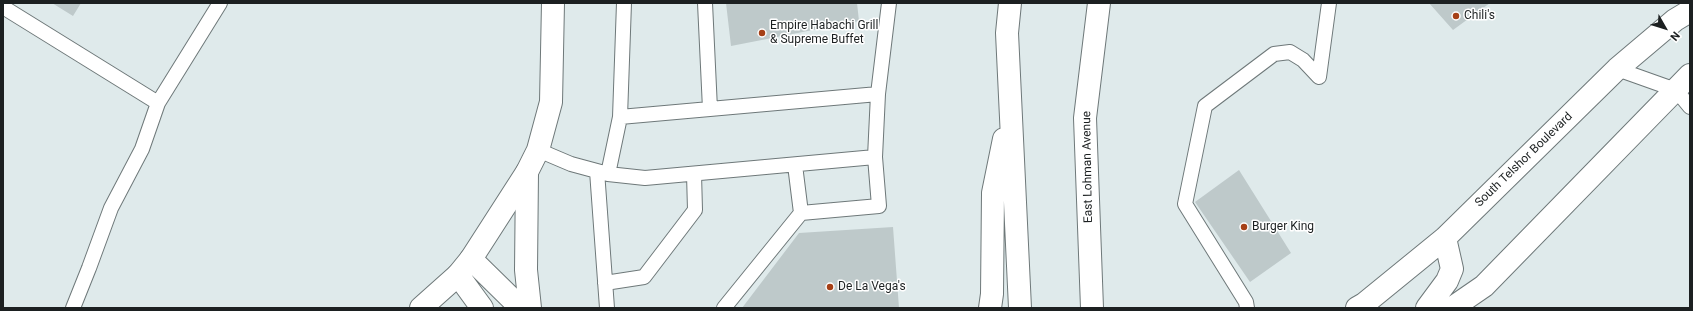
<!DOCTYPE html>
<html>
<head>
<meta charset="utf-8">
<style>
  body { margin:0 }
  #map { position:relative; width:1693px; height:311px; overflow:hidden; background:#dfeaeb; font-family:Roboto,sans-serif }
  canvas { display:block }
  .frame { position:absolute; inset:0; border:4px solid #1c2021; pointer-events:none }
  .north { position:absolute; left:1645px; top:8px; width:40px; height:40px; -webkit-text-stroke:3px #fff; paint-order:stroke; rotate:129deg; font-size:11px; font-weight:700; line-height:16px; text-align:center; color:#1c2021 }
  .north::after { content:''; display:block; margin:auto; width:14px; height:18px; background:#1c2021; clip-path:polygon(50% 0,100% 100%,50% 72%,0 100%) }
</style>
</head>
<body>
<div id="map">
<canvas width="1693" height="311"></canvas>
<div class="frame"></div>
<div class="north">N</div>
</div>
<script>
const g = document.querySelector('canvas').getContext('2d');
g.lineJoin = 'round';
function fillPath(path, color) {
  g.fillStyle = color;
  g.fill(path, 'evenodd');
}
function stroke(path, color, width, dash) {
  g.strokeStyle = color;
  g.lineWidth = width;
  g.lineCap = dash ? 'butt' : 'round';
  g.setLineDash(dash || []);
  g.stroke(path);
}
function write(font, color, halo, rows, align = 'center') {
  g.font = font + ' Roboto,sans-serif';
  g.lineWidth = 3;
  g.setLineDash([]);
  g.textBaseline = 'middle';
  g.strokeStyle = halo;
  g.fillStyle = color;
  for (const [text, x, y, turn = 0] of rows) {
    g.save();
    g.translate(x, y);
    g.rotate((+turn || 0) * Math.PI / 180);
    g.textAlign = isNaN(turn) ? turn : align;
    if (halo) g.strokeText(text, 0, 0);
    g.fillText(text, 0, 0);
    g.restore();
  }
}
const building = new Path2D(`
  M52 3H81L73 16Z
  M726 3H857L859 21 731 46Z
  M1429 3H1490L1453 30Z
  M1239 170 1291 253 1250 282 1195 202Z
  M893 227 899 308H742L799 233Z`);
const service = new Path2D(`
  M705 3 710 109
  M3 7 158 103
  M1617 69 1676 90 1690 107
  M1319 77 1329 3
  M620 117 878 94
  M538 150 571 164 608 174 645 178 875 157 878 94 889 3
  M795 165 801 213
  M597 171 607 308
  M608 174 620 117 624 3
  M605 283 644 277 695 210 694 174
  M73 308 89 268 111 208 142 149 158 103 220 3
  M724 308 801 213 879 206 875 157
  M1247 308 1246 302 1185 204 1205 106 1274 54 1290 52 1303 60 1319 77`);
const minor = new Path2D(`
  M421 308 458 275 471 259 527 172 538 150 551 102 553 3`);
const secondary = new Path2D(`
  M1010 3 1007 33 1020 308
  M527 172 526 270 530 308
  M471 259 521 308
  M458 275 482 308
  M990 308 992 294 993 193 1004 139
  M1092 308 1085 118 1099 3
  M1357 308 1364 304 1445 238 1617 69 1675 20 1690 11
  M1427 308 1447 281 1452 269 1445 238
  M1452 308 1484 286 1690 75`);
const markers = [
  [1456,16,4,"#a64017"],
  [762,33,4,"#a64017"],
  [1244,227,4,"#a64017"],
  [830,287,4,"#a64017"]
];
const poiNames = [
  ["Chili's",1464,16],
  ["Empire Habachi Grill",770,26],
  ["& Supreme Buffet",770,40],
  ["Burger King",1252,227],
  ["De La Vega's",838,287]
];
const streetNames = [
  ["South Telshor Boulevard",1524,160,-44],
  ["East Lohman Avenue",1088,167,-91]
];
fillPath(building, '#bec9ca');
stroke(service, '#6e7879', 16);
stroke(minor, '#6e7879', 24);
stroke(secondary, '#6e7879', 24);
stroke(service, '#fff', 14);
stroke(minor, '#fff', 22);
stroke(secondary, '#fff', 22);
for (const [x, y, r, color] of markers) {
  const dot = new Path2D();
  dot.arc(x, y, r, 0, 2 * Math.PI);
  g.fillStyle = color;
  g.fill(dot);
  stroke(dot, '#fff', 1.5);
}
write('12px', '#1c2021', '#fff', poiNames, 'left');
write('12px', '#1c2021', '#fff', streetNames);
</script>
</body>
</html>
